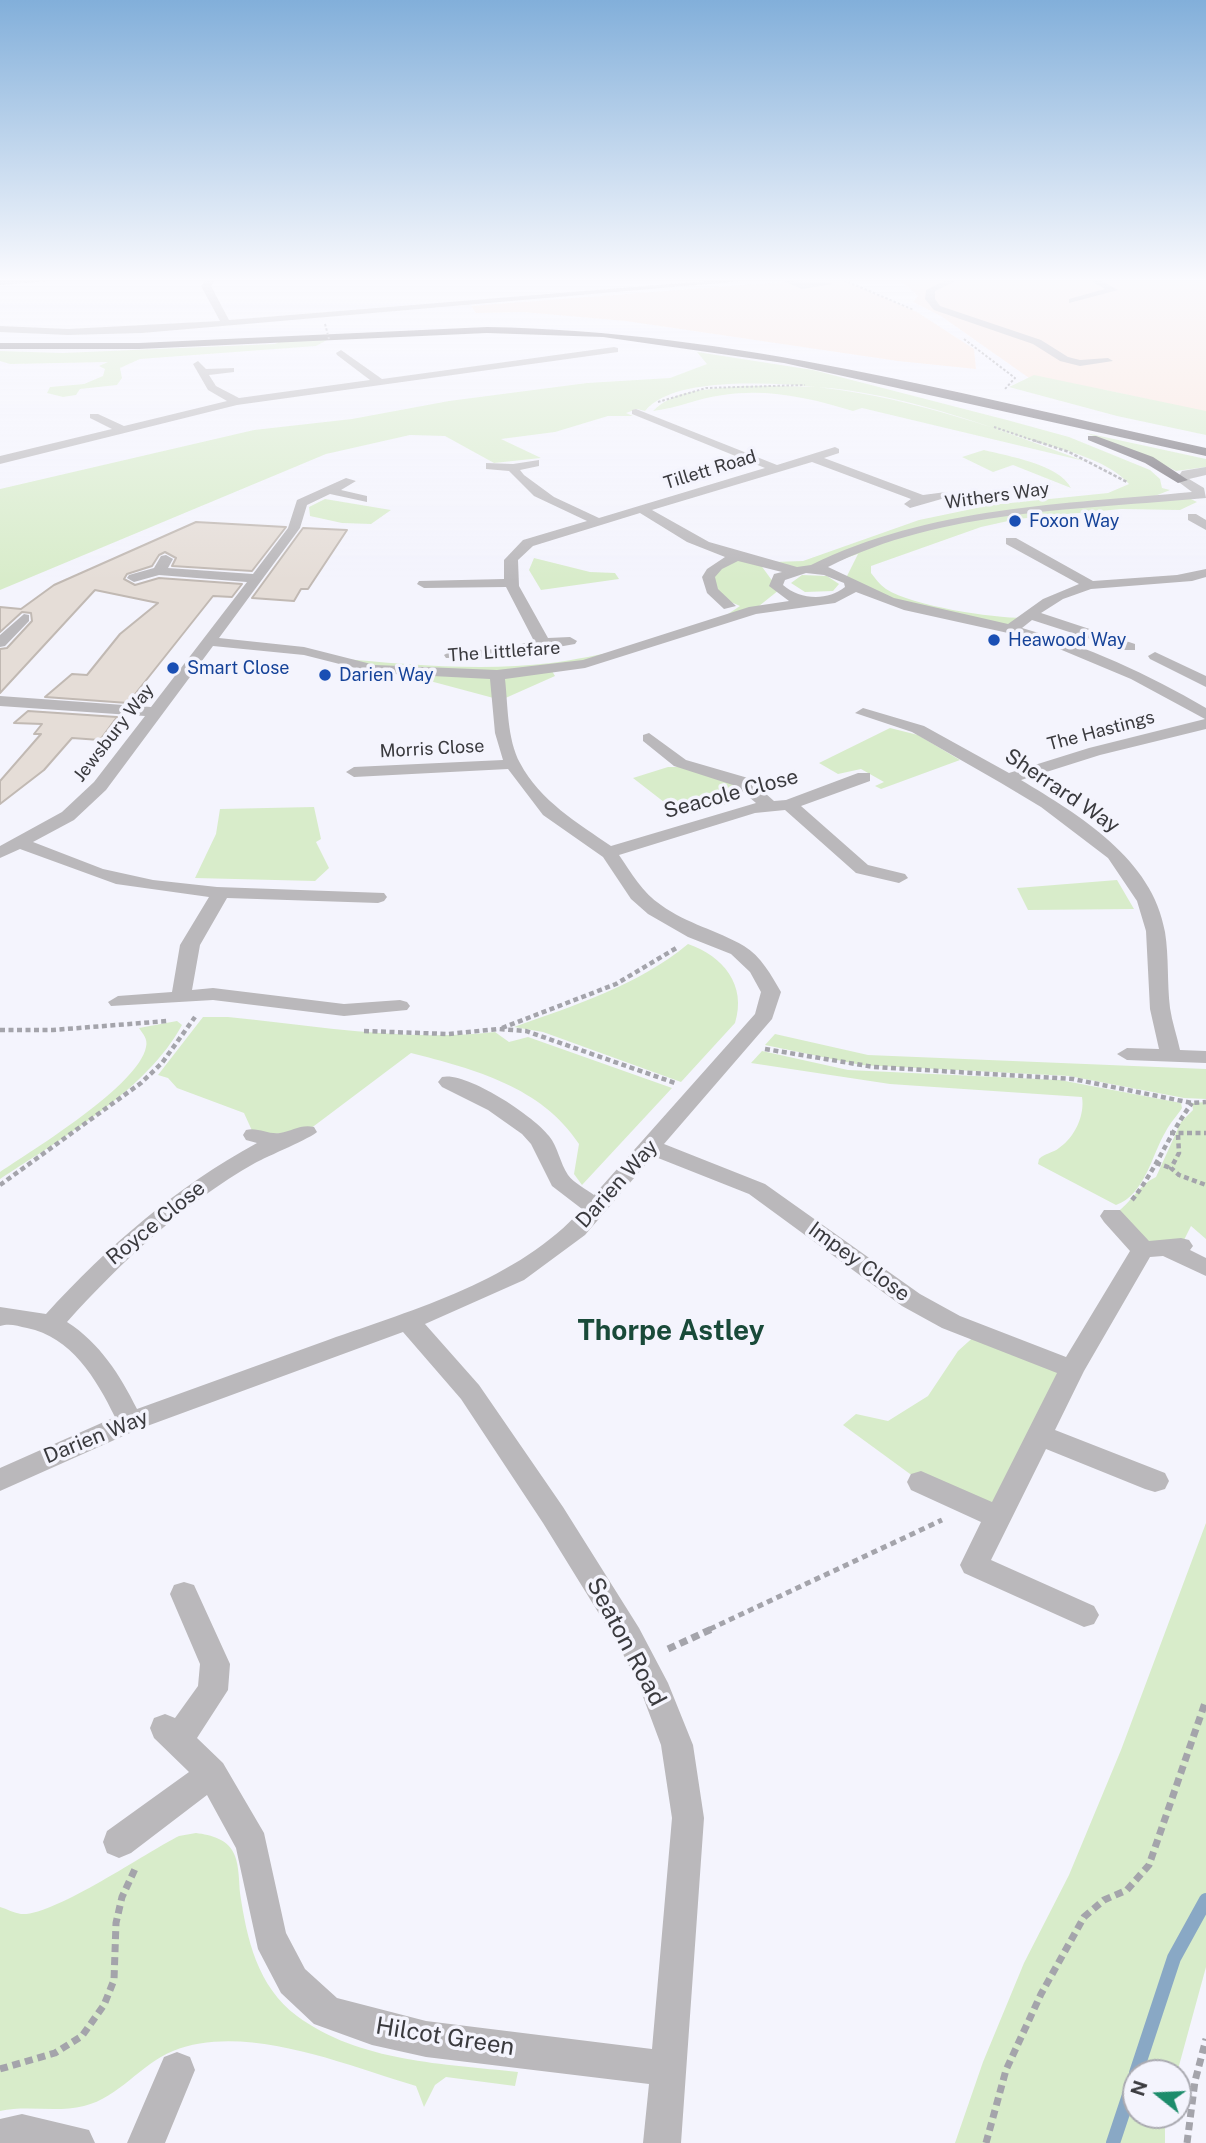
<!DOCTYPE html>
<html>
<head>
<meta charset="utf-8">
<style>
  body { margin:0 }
  #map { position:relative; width:1206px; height:2143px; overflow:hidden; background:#f4f4fd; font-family:"Public Sans",sans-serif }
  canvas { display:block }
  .north { position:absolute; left:1122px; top:2059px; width:70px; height:70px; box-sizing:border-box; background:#f4f4fd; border:2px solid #aaaab1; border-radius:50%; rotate:288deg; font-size:19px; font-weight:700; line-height:28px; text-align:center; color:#3a3a3e }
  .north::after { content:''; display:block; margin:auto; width:24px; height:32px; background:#1d8c6b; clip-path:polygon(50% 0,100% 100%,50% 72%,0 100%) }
</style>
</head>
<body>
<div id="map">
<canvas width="1206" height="2143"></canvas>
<div class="north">N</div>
</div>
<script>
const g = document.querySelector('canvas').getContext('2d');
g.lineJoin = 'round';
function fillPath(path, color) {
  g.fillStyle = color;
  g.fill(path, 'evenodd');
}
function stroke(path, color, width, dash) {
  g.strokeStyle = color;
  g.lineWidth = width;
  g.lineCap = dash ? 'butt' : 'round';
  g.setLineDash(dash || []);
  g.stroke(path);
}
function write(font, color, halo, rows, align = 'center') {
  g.font = font + ' "Public Sans",sans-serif';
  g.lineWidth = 7;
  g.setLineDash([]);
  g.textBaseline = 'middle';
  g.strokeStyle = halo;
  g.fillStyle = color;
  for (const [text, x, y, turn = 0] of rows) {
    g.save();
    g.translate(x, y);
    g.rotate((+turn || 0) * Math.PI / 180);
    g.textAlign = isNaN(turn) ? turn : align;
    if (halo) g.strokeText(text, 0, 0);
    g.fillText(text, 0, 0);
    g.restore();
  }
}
const education = new Path2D(`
  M796 281H844L917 312 974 349 976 369 898 361 626 321 523 312 476 313 471 306Z
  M901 281H1206V412L1105 390 1039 385 941 316 913 302 918 296Z`);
const green = new Path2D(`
  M283 340H327L316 346 140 359 120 368 122 378 117 385 80 389 76 395 63 397 47 393 50 387 84 384 103 376 105 369 99 366 108 362 10 364 0 361V351L62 353 275 344Z
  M697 352 813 370 1007 420 1069 437 1150 470 1160 479 1162 488 1170 490 1150 498 1185 496 1197 502 1180 510 1121 509 1017 519 981 527 871 566V573C875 578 880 585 886 589 913 606 991 618 1024 618L1011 629 896 603 846 578 858 554 814 569 760 564 779 590 754 610 713 624 740 606 710 593 709 572 738 556 773 562 803 561 919 520 991 505 1108 493 1129 484C1106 458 1059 449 1027 439 925 405 838 380 729 384 702 386 664 389 645 411L637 409 626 413 633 416H608L555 432 501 439 541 458 494 463 445 436 410 435 326 454 0 590V489L254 430 352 419 449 401 587 383 670 378 707 364Z
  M1034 375 1206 411V435L1117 416 1009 387Z
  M744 386C780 386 816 385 852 391 931 403 1009 433 1084 461L862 408 853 411C811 398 767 388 723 395 699 398 678 408 653 411 675 388 715 389 744 386Z
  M1086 433 1206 459V467L1176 471 1149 457Z
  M984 450C1007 456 1059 464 1071 488L1013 465 993 472 962 457Z
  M325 499 391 510 371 524 342 523 310 516 309 507Z
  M534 558 590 572 615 573 619 579 541 590 529 570Z
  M802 575 827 576 839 584 833 591 805 592 791 583Z
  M625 650 552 671 555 676 501 700 430 681 431 675 332 658C404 664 479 672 551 663 576 660 600 654 625 650Z
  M890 728 918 735 960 760 881 789 875 786 884 782 861 769 838 774 819 763Z
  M668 767H686L734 785V802L682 816 633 778Z
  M314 807 321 839 316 842 329 868 315 881 195 878 216 834 220 809Z
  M1117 880 1134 909 1028 910 1017 888Z
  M688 944C723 956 747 985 735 1023L681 1082 543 1032 514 1027C573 1006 639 985 688 944Z
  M203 1017H228C318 1026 404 1042 495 1032L509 1042 528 1037 672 1088 582 1185 574 1174 579 1144C542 1087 474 1069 411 1053L306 1132 254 1135 244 1113 177 1088 168 1078 158 1075Z
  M177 1021 182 1025C147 1090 61 1139 0 1179V1172C33 1150 139 1085 146 1047 148 1039 143 1034 139 1028Z
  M775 1034 868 1055 1206 1069V1099L1184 1098 1069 1076 861 1065 765 1045Z
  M762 1051 848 1070 1060 1080 1181 1103 1182 1108C1177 1116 1170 1123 1166 1131 1152 1154 1145 1195 1116 1205L1038 1164 1039 1159C1045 1153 1053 1153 1059 1148 1075 1137 1085 1115 1082 1097L890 1084 751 1063Z
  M1206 1102V1239L1191 1226 1181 1246 1143 1250 1112 1216C1129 1206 1138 1185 1156 1177L1181 1122 1193 1110 1192 1103Z
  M978 1333 1072 1369 999 1518 921 1482 843 1425 856 1414 888 1421 928 1396 958 1351Z
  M1206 1523V1967L1177 2073H1136V2115H1165V2143H955L983 2062 1024 1963 1069 1875 1121 1750Z
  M196 1833C211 1835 229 1839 235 1856 239 1866 239 1882 240 1893 247 1939 257 1986 297 2016 359 2062 445 2064 518 2072L515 2086 446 2077 435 2085 424 2107 416 2086C345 2065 245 2022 173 2051 139 2065 120 2097 84 2106 56 2113 28 2105 0 2111V1907C7 1909 14 1913 21 1914 52 1917 147 1852 179 1836Z`);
const stream = new Path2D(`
  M1136 2073 1174 1958 1206 1900
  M1113 2143 1136 2074`);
const building = new Path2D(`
  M196 522 286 527 252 571 172 566 176 558 165 552 159 555 152 566 127 574 124 579 135 585 159 578 242 584 232 597 213 596 128 703 45 697 72 674 87 675 120 634 158 603 95 590 0 693V649L7 648 32 621 31 613 22 612 0 632V607L21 609 54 585Z
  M303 528 347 530 308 589H301L294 601 252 598Z
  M28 711 117 717 100 740 72 738 44 770 0 804V781L41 734H34L42 724 14 723Z`);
const pathFar4 = new Path2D(`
  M848 282 914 310
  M964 339 1015 378 1005 389
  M658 402 706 388 805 385
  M994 427 1038 442`);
const pathFar3 = new Path2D(`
  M1033 440 1069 452 1127 482`);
const pathFar2 = new Path2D(`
  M502 1028 616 984 678 947
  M0 1030H53L167 1021
  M364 1031 448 1034 498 1029 526 1031 675 1083
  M765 1049 874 1067 1073 1079 1192 1103 1206 1102
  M1170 1133H1206
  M1178 1135 1179 1153 1171 1168 1179 1175 1206 1185
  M1156 1163 1171 1168
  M0 1185 141 1083 162 1063 195 1017
  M1132 1200C1156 1170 1169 1134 1192 1103`);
const pathFar1 = new Path2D(`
  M710 1629 942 1520`);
const path = new Path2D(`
  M668 1649 714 1628
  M0 2069 55 2053 82 2036 104 2005 114 1980 116 1923 122 1897 135 1869
  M986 2143 1006 2070 1041 1994 1084 1917 1104 1900 1127 1890 1149 1865 1206 1700
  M1187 2143 1195 2081 1206 2039`);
const minor = new Path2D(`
  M0 281H49L0 285Z
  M205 281H215L211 286 229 320 707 281H742L142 333 68 335 0 332V326L68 329 220 321 201 286Z
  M783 281C790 281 829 282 833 284L802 289Z
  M944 281H956L935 291V299L940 306 1041 340 1068 357 1080 360 1108 358 1113 361 1080 366 1060 361 1033 344 934 310 925 299 926 290Z
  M1091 281H1102L1118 290 1069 303V299L1105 289Z
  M614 347 618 348V352L237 405 0 464V456L112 429 90 418V414H98L124 426 227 401 208 390 193 364 198 361 206 369 234 368V372L209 375 216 386 239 398 370 380 337 355 336 353 341 350 382 379Z
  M636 409 777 465 835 447 839 449V453L824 458 923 495 946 492 952 496 910 508 904 504 911 499 812 462 652 510 709 542 797 567 811 565C929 507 1064 504 1192 492L1176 480 1182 471 1206 467V475L1189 479 1204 488 1206 498C1080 510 943 509 828 567L894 598 1008 624 1043 599 1079 584 1006 544V538H1016L1093 581 1177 575 1206 569V577L1192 581 1091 589 1063 599 1041 613 1135 644V650H1125L1032 620 1022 628C1087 646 1148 674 1206 708V729L1100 755 1021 780C1079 815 1153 859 1165 932 1169 957 1167 983 1170 1008 1172 1022 1177 1036 1180 1050L1206 1051V1063L1127 1060 1117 1054 1127 1048 1159 1049 1150 1009 1146 931 1137 901 1108 858 1041 807 1001 783 912 732 855 713 863 708 924 726 1009 773 1089 748 1205 719 1131 679 1057 648 1008 633 904 610 856 592 835 603 756 614 585 668 505 679C508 705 507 739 520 763 540 801 578 823 611 846L756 803 736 786 674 766 643 741V735L649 733 686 760 748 778 774 801 786 800 858 773H870V781L801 806 868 865 905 874 908 878 899 883 856 873 785 810 755 813 619 855C632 874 642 892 661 905 687 924 717 930 744 946 761 956 771 975 781 992L772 1019 664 1144 765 1184 920 1294 960 1316 1066 1357 1130 1251 1104 1222 1100 1216 1104 1210H1120L1149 1241 1181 1238 1189 1240 1193 1246 1190 1250 1206 1258V1276L1163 1256 1150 1257 1084 1371 1055 1430 1165 1473 1169 1481 1165 1489 1155 1492 1145 1489 1046 1449 991 1560 1094 1606 1099 1615 1094 1624 1084 1627 964 1573 960 1565 981 1522 911 1490 907 1482 911 1474 921 1471 992 1502 1057 1373 942 1328 902 1306 749 1194 653 1156 585 1235 524 1280 425 1324 479 1385 563 1507 639 1628 668 1683 693 1745 704 1818 681 2143H643L649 2084 426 2057 372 2045 314 2024 281 1993 258 1949 236 1848 207 1795 131 1853 119 1858 107 1853 103 1842 107 1831 189 1772 154 1738 150 1728 154 1718 165 1714 175 1718 198 1686 200 1664 170 1594 174 1585 184 1582 194 1585 230 1664 228 1690 197 1738 223 1763 264 1833 286 1933 305 1969 337 1998 426 2021 652 2049 672 1818 661 1745 639 1686 619 1646 543 1523 461 1399 403 1332 139 1429 0 1491V1468L115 1417C96 1378 71 1337 27 1328 17 1326 10 1323 0 1326V1307L46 1314C108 1246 176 1187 257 1143L246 1140 243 1135 246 1130C258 1127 269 1135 280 1133 292 1131 301 1124 314 1127L317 1132C313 1137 266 1157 255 1163 183 1204 122 1261 67 1322 100 1343 120 1375 137 1409 201 1386 264 1363 328 1340 415 1309 519 1280 582 1209L552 1186 531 1144 522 1134 488 1110 442 1087 438 1082 442 1077C466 1071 534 1116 549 1136 558 1147 560 1163 568 1175 574 1183 586 1189 594 1195L755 1014 761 992 750 972 731 954 688 937 648 914 631 899 603 857 543 815 508 769 354 777 346 772 354 767 503 760 495 733 490 679 375 673 304 655 213 646 106 790 74 820 33 842 103 869 153 880 217 887 384 893 387 897 384 901 378 903 227 898 200 945 192 990 213 988 344 1004 400 1000 407 1002 410 1006 407 1010 344 1016 213 1000 111 1006 108 1002 118 996 172 992 180 945 209 897 116 884 20 849 0 858V846L62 812 94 782 145 716 0 706V696L151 707 247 582 159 575 134 582 127 578 129 575 154 568 161 556 166 555 173 559 168 568 253 574 288 528 297 500 346 478 356 481 341 490 367 496V502L330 494 307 505 300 528 219 638 304 647 375 665 497 670 583 660 749 607 789 601 769 586 774 574 782 572 738 561 722 569 715 577 718 589 736 606 724 609 707 593 702 577 707 569 725 557 687 542 640 513 533 546 518 560 519 586 548 638 570 637 577 641 575 644 500 657 446 658 444 655 451 651 500 649 534 641 506 587 424 588 417 584 419 581 504 579V560L523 540 587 521 534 496 509 471 486 469V463L513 464 539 460V466L520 470 524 475 554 497 599 518 765 468 632 414V410ZM806 573 824 575 844 583 845 587C828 601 800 600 783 585L785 580Z
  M1188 514H1196L1206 520V530L1188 520Z
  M24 614 29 615V621L5 646 0 647V635Z
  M1155 652 1206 676V687L1150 659 1148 656Z
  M177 2052 190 2057 195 2070 165 2143H127L164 2057Z
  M22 2114 89 2130 95 2143H0V2119Z`);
const highway = new Path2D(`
  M487 327C732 331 968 396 1206 448V456L784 363 603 337 487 333 139 349H0V343H139Z
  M1088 436H1096L1153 457 1188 480 1178 483 1145 463 1088 440Z`);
const pathBridge = new Path2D(`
  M325 324 329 339`);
const markers = [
  [1015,521,7,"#1a4fb4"],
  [994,640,7,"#1a4fb4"],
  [173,668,7,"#1a4fb4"],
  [325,675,7,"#1a4fb4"]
];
const farStreetnames = [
  ["Tillett Road",710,470,-17],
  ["Withers Way",997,496,-8],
  ["The Littlefare",504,652,-4],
  ["The Hastings",1101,731,-15],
  ["Jewsbury Way",114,733,-52],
  ["Morris Close",432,749,-3]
];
const farTransitnames = [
  ["Foxon Way",1029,521],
  ["Heawood Way",1008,640],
  ["Smart Close",187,668],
  ["Darien Way",339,675]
];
const streetNames = [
  ["Sherrard Way",1062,791,34],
  ["Seacole Close",731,794,-15],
  ["Darien Way",617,1184,-48],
  ["Royce Close",156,1223,-39],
  ["Impey Close",859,1262,36],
  ["Darien Way",96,1437,-22]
];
const nearStreetnames = [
  ["Seaton Road",626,1642,62],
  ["Hilcot Green",445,2037,9]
];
const districtNames = [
  ["Thorpe Astley",671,1331]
];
fillPath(education, '#fde6da');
fillPath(green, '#d8ecca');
stroke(stream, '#89a8c5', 14);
fillPath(building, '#e5ddd7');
stroke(building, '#c1b9b3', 2);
stroke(pathFar4, '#a4a4ab', 2, [2.5, 2]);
stroke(pathFar3, '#a4a4ab', 2.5, [3.5, 2]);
stroke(pathFar2, '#a4a4ab', 4.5, [5, 3.5]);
stroke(pathFar1, '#a4a4ab', 5, [6, 4.5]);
stroke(path, '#a4a4ab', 7, [8, 5]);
fillPath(minor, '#bab8bb');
fillPath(highway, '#767279');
stroke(pathBridge, '#a4a4ab', 2, [2.5, 2]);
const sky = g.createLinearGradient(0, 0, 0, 581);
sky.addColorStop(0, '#82afda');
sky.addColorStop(0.48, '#fafafe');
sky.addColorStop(1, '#fafafe00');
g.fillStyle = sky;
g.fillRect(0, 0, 1206, 581);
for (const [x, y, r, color] of markers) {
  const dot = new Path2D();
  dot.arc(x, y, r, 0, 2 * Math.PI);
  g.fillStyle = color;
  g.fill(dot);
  stroke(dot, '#f4f4fd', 2.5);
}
write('18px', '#3a3a3e', '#f4f4fd', farStreetnames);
write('18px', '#164399', '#f4f4fd', farTransitnames, 'left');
write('21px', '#3a3a3e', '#f4f4fd', streetNames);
write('24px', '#3a3a3e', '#f4f4fd', nearStreetnames);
write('bold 28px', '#194a39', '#f4f4fd', districtNames);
</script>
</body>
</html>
